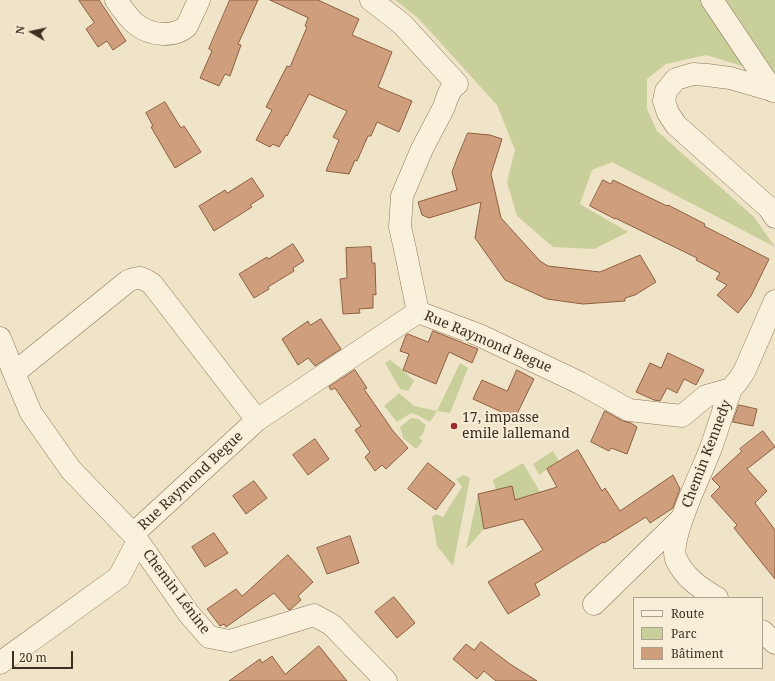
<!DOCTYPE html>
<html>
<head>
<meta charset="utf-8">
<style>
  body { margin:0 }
  #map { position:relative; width:775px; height:681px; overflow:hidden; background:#f0e4c8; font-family:"Noto Serif",serif }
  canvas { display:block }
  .legend { position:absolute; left:633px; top:597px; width:130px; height:72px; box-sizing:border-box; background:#f7eed8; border:1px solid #ada18e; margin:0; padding:5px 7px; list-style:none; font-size:12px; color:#3d2e20 }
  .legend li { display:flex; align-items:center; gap:8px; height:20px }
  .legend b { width:20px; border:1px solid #ada18e }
  .north { position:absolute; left:12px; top:12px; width:40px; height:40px; -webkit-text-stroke:3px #f7eed8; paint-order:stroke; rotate:279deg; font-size:11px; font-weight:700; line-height:16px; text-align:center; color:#3d2e20 }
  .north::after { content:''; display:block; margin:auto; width:14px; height:18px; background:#3d2e20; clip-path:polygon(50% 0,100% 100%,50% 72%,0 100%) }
  .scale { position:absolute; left:12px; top:651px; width:61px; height:18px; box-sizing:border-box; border:2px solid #3d2e20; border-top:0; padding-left:5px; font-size:12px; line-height:14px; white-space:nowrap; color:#3d2e20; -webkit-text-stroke:3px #f7eed8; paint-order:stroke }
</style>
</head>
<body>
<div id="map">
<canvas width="775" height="681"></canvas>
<ul class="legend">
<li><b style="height:5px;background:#faf1dc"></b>Route</li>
<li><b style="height:11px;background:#c9cf9b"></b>Parc</li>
<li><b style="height:11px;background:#cf9f7d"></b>Bâtiment</li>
</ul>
<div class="north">N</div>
<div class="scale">20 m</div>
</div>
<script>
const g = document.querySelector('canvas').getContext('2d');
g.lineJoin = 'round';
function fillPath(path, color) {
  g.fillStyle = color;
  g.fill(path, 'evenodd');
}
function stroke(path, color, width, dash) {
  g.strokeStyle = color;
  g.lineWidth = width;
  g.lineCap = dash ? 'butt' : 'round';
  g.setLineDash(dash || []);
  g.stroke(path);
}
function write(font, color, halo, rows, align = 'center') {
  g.font = font + ' "Noto Serif",serif';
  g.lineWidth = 4;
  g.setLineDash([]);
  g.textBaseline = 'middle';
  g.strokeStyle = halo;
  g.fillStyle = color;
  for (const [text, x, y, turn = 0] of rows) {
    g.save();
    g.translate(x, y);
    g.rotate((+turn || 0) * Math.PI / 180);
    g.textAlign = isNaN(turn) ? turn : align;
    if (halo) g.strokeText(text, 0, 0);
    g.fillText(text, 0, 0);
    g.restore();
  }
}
const green = new Path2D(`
  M395 0H775V76L706 55 666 64 647 79V109L657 131 754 217 775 247 612 162 592 170 580 204 628 232 594 249 553 247 517 216 507 182 515 150 497 105 418 18Z
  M390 360 403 370 414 381 408 391 400 389 385 363Z
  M460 363 468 368 450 413 437 411 430 422 419 416 411 413 397 422 384 406 399 393 414 406 437 411Z
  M411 418 418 419 426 425 423 434 419 438 423 441 416 449 403 438 400 427Z
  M553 451 559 461 539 475 533 464Z
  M523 463 540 492 515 500 512 486 496 490 493 480Z
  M464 475 470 478 453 566 437 546 432 517 436 514 443 517 462 487 456 479Z
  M478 494 484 529 466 549Z`);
const building = new Path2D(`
  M79 0H99L126 41 113 50 107 41 98 47 86 29 94 23Z
  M230 0H258L238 44 241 45 230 76 225 74 219 86 200 78 212 51 209 49Z
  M270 0H318L359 19 352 35 392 52 378 87 412 101 399 132 377 122 371 136H368L357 161 355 160 349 174 326 171 339 140 333 137 347 111 309 94 287 136 286 135 279 147 273 144 270 147 256 140 272 110 266 107 287 66 290 67 307 27 305 26 308 18Z
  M165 102 181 128 184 126 201 152 175 168 151 127 153 126 146 113Z
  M468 133 490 135 502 139 491 174 501 218 540 261 548 266 600 272 640 255 656 282 635 295 625 298V301L583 304 547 299 505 280 475 238 481 202 429 218 422 215 418 202 457 190 452 172 458 156Z
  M252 178 264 196 250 205 252 207 214 231 199 206 225 190 227 193Z
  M603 180 611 184 613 180 667 206 668 205 705 224 704 226 769 259 751 296 738 313 717 295 727 285 716 279 720 273 696 260 697 258 615 218V219L590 206Z
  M293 244 304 261 293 268 294 271 268 287 269 289 254 298 239 274 267 257 268 259Z
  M371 247 372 263H375L376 295 373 294V308L359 309 360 313 343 314 340 279 347 278 346 248Z
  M321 319 341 349 315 366 308 358 298 365 282 339 308 321 310 325Z
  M433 331 478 349 472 363 449 352 436 384 403 370 409 354 400 351 406 335 408 334 428 342Z
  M668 353 704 370 696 385 684 379 677 393 667 388 660 401 654 400 636 392 650 363 661 368Z
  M355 370 367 388 364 389 393 431 408 448 386 469 382 465 375 471 365 457 370 452 355 430 361 426 335 388 331 390 329 387Z
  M517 370 534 379 515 418 473 399 482 380 507 391Z
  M739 405 757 409 753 426 733 422Z
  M605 411 623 421 631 423 637 427 627 454 611 448 609 451 591 442Z
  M763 431 775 447 747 469 767 491 755 503 775 530V579L734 528 737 525 711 496 720 487 712 479 742 451 740 449Z
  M315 439 329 459 308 475 293 455Z
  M578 450 602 491 605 488 620 511 673 475 680 489 673 508 650 523 646 517 604 543 603 542 535 584 540 595 508 614 488 582 543 550 523 519 484 529 478 494 512 486 515 500 557 487 547 469Z
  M428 463 455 484 436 510 408 489Z
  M254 481 267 498 246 514 233 496Z
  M214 533 228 553 205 567 192 547Z
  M350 536 359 563 327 574 317 548Z
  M288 555 313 582 298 596 301 600 291 609 289 610 274 593 226 627 224 624 220 626 207 609 236 589 242 596Z
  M394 597 415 623 397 638 375 612Z
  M481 642 510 664 537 681H496L484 671 477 679 453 659 466 644 474 650Z
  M319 646 347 681H229L260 659 262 663 272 656 285 674Z`);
const street = new Path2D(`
  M116 0C129 19 139 33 163 34 171 34 181 32 187 26L199 0
  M371 0 402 24 457 84C449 89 447 98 444 107L422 149 402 196 400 227 405 249 418 312
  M712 0 773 91
  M775 91 730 78 707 75 693 74 676 79 666 91 664 101 668 113 676 125 769 208 775 217
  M418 312 479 335 580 383 629 410 682 416 706 396 731 389 737 382 744 372 775 301
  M0 338 14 373 31 413 71 470 133 534 189 614 209 637 230 641 314 615 332 625 386 681
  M14 373 128 281C140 276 141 277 152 284L257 420
  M133 534 257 420 418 312
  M717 598C700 588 684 577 676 559 668 540 701 473 709 453 717 432 723 410 731 389
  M594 604 681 519
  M762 631 775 643
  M0 663 119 577 138 541`);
const markers = [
  [454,426,4,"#9e2a2b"]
];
const streetNames = [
  ["Rue Raymond Begue",488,342,23],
  ["Chemin Kennedy",707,454,-69],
  ["Rue Raymond Begue",191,481,-43],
  ["Chemin Lénine",176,592,53]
];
const poiNames = [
  ["17, impasse",462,418],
  ["emile lallemand",462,434]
];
fillPath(green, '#c9cf9b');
fillPath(building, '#cf9f7d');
stroke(building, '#8d5f41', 1);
stroke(street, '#8d765c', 23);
stroke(street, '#faf1dc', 22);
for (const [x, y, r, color] of markers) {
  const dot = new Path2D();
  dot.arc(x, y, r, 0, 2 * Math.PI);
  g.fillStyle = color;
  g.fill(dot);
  stroke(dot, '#f7eed8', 1.5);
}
write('14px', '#3d2e20', '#f7eed8', streetNames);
write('14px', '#3d2e20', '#f7eed8', poiNames, 'left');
</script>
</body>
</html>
